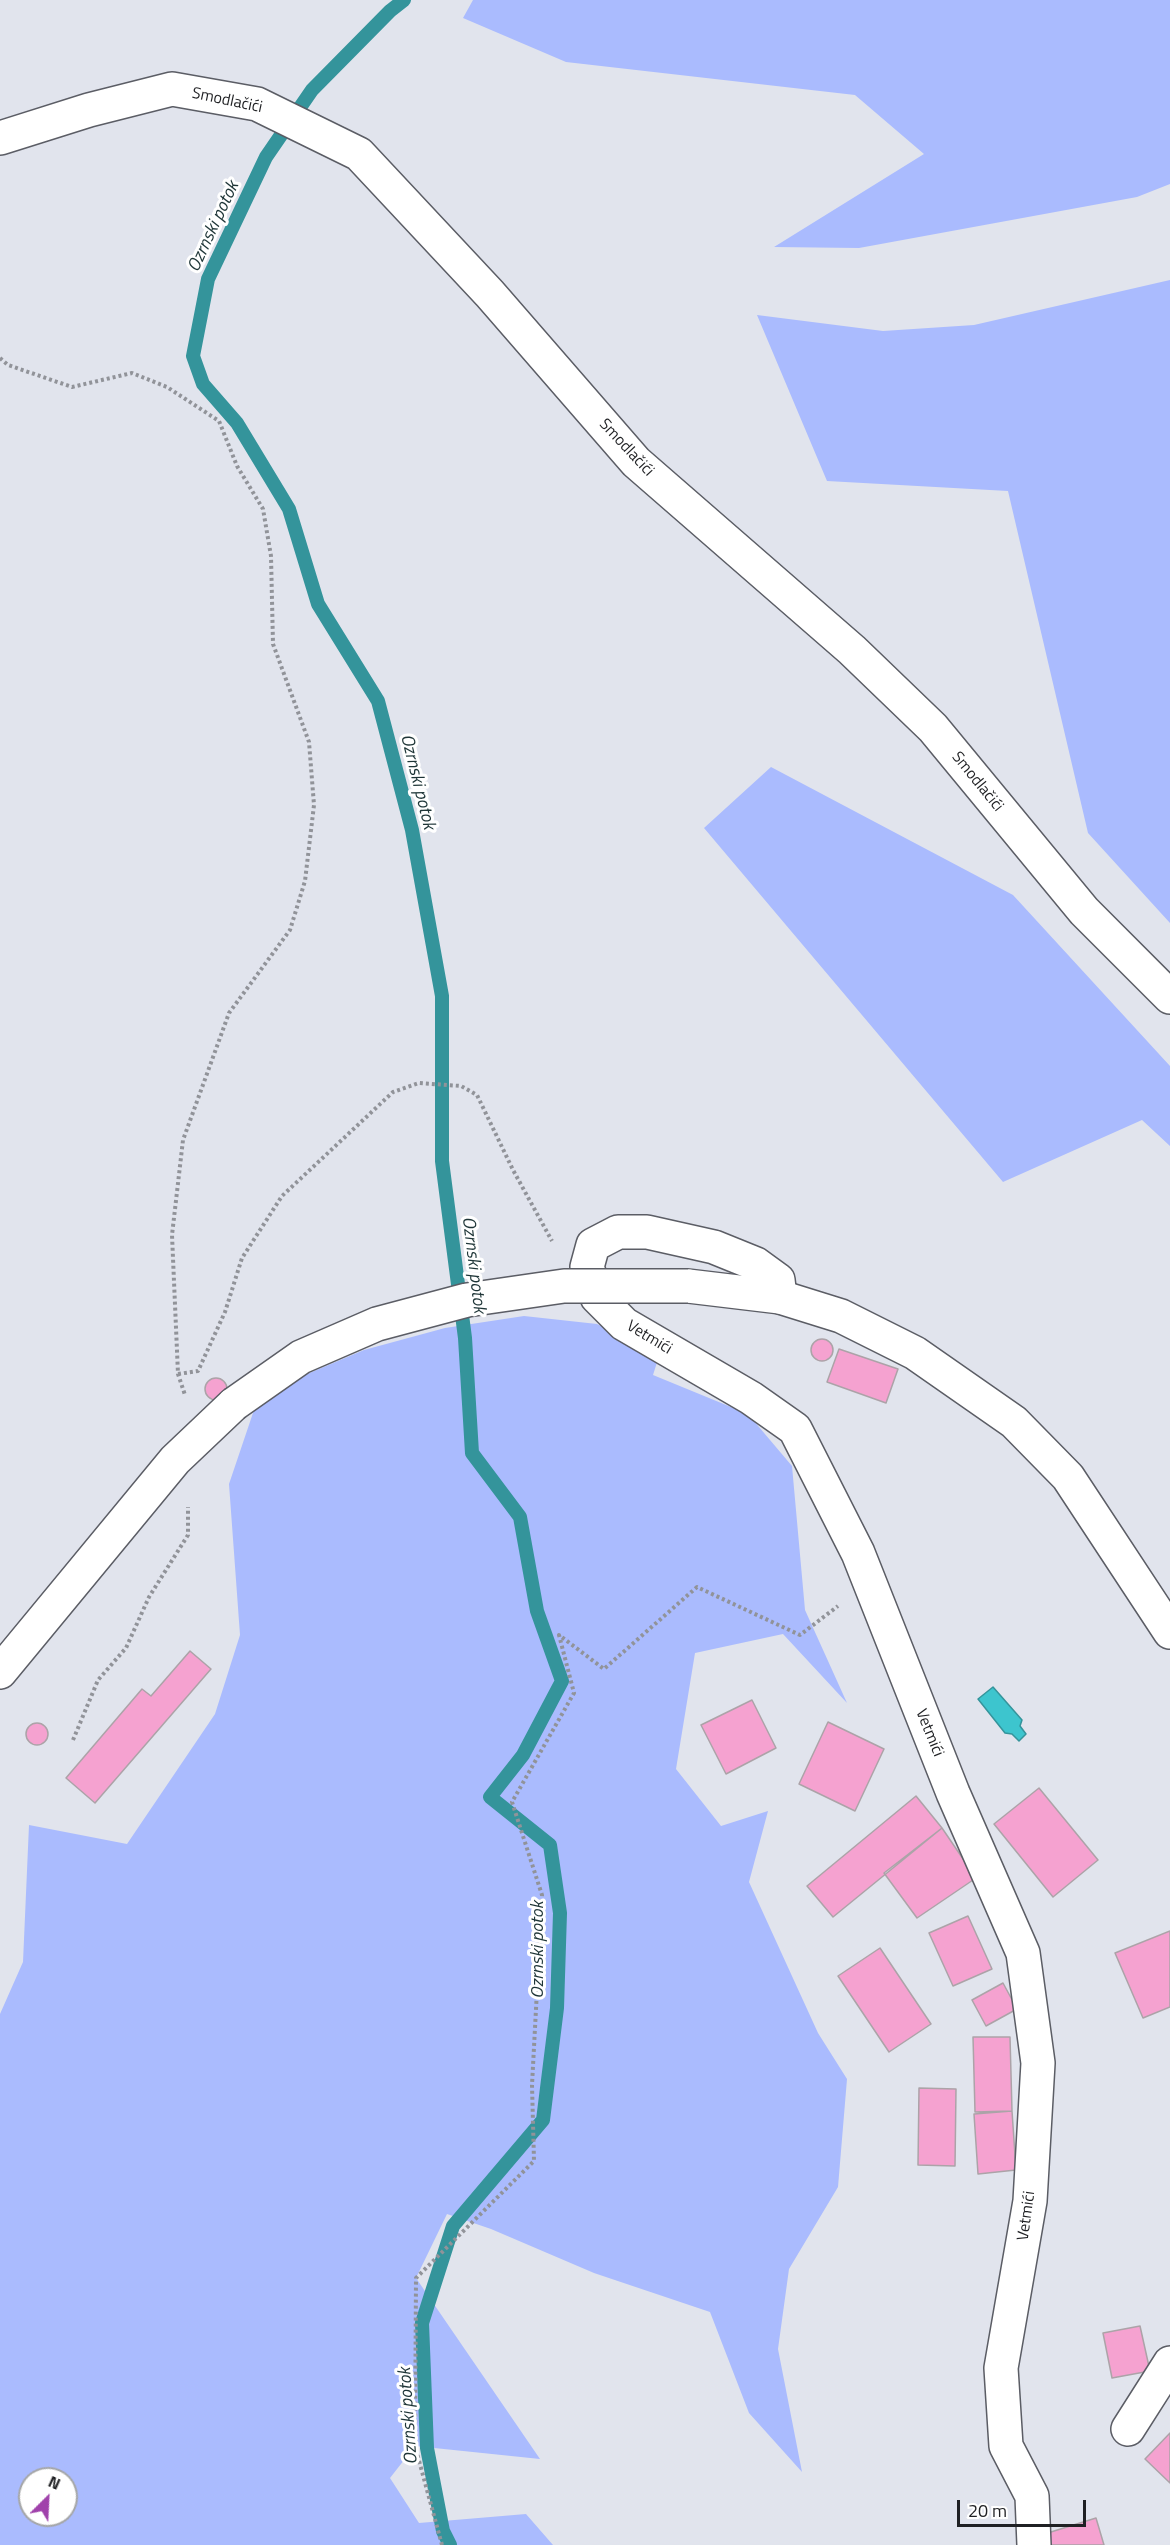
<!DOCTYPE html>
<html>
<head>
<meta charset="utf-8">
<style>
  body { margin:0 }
  #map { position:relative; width:1170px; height:2545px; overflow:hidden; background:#e1e4ed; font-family:"Titillium Web",sans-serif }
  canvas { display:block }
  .north { position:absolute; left:18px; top:2467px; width:60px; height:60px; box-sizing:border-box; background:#fff; border:2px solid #a5a6a7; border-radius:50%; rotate:24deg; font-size:16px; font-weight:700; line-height:24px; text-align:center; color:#1f2023 }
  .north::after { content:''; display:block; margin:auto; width:21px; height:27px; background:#a042ab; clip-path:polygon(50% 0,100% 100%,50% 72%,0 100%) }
  .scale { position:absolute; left:957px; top:2500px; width:129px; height:27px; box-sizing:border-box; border:3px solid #1f2023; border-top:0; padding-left:8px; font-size:18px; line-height:21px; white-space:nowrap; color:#1f2023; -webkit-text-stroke:4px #fff; paint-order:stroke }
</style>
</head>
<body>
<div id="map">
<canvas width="1170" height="2545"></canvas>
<div class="north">N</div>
<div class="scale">20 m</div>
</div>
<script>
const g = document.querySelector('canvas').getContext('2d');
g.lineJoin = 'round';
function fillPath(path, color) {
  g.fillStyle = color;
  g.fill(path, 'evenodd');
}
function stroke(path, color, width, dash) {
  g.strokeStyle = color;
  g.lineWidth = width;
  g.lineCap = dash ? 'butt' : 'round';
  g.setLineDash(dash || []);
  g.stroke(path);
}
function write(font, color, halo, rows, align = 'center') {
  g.font = font + ' "Titillium Web",sans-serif';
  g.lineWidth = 6;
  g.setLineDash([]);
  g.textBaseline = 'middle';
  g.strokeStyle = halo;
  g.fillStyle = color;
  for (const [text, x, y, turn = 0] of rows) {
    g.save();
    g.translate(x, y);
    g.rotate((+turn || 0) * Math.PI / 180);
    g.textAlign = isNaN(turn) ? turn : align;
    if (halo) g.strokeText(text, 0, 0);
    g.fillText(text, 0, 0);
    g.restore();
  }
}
const green = new Path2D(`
  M473 0H1170V184L1137 197 859 248 774 247 924 154 855 95 566 62 463 18Z
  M1170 280V923L1088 833 1008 491 827 481 757 315 883 331 974 325Z
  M771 767 1013 895 1170 1066V1146L1142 1120 1003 1182 704 828Z
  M524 1316 597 1324 659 1356 653 1375 748 1414 792 1466 805 1610 847 1703 783 1634 695 1653 676 1769 721 1826 768 1811 749 1882 818 2033 847 2079 838 2187 789 2269 778 2349 802 2472 749 2413 710 2312 594 2273 491 2229 447 2214 416 2278 540 2459 415 2446 390 2478 419 2523 526 2514 553 2545H0V2014L23 1962 29 1825 127 1844 215 1714 240 1635 229 1484 254 1410 300 1377 364 1350 445 1328ZM30 2479H66V2515H30Z`);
const water = new Path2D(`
  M993 1687 1022 1720 1020 1726 1026 1734 1019 1741 1012 1734 1005 1733 978 1699Z`);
const stream = new Path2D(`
  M404 0 390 11 312 90 266 157 208 279 193 356 203 384 237 423 289 509 318 604 378 701 412 830 442 996V1161L465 1338 472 1453 520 1517 537 1611 562 1681 523 1755 490 1797 550 1845 560 1913 557 2008 543 2120 453 2226 422 2323 427 2448 443 2531 450 2545`);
const building = new Path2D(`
  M811 1350a11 11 0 1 1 22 0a11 11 0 1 1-22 0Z
  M839 1349 898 1369 886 1403 827 1382Z
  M205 1389a11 11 0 1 1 22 0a11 11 0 1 1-22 0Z
  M190 1651 211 1669 95 1803 66 1778 142 1689 151 1696Z
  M752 1700 776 1748 726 1774 701 1725Z
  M828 1722 884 1749 855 1811 799 1784Z
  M26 1734a11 11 0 1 1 22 0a11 11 0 1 1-22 0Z
  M1039 1788 1098 1860 1053 1897 994 1824Z
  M916 1796 942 1828 833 1917 807 1886Z
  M942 1828 976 1878 917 1918 884 1873Z
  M968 1916 992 1969 953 1986 929 1933Z
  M1170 1931V2007L1143 2018 1115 1953Z
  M880 1948 931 2024 889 2052 838 1976Z
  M1003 1983 1017 2009 986 2026 972 2000Z
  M973 2037H1010L1012 2111 975 2112Z
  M919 2088 956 2089 955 2166 918 2165Z
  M1012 2111 1016 2170 978 2174 974 2114Z
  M1140 2326 1150 2371 1112 2378 1103 2333Z
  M1170 2433V2483L1145 2459Z
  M1096 2518 1104 2545H1041L1038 2536Z`);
const path = new Path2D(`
  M0 358 8 365 72 387 132 373 167 387 219 421 237 466 263 509 271 556 273 644 309 742 314 805 305 881 290 930 229 1013 183 1140 172 1235 178 1374 185 1395
  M178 1374 198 1371 225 1312 242 1258 282 1196 393 1092 419 1083 461 1086 477 1095 513 1170 552 1241
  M73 1740 98 1680 126 1648 149 1597 188 1535V1507
  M442 2545 415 2446 416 2278 534 2161 532 2085 542 1895 512 1802 574 1693 559 1635 604 1669 697 1587 800 1635 838 1606`);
const minor = new Path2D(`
  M0 138 89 110 172 89 257 104 359 154 490 294 636 462 852 650 933 728 1084 911 1170 997
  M780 1297 778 1280 756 1264 714 1247 647 1232H618L593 1245 587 1267 597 1297 624 1324 751 1398 795 1429 858 1553 953 1793 1023 1953 1038 2063 1030 2201 1001 2368 1006 2446 1032 2496 1034 2545
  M1128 2429 1170 2363`);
const tertiary = new Path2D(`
  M688 1286 780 1297 841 1316 915 1353 1014 1422 1068 1477 1170 1632
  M0 1672 175 1460 234 1404`);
const tertiaryBridge = new Path2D(`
  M234 1404 301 1357 377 1324 467 1300 564 1286H688`);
const streetNames = [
  ["Smodlačići",227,101,12],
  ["Smodlačići",626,448,47],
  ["Smodlačići",977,782,51],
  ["Vetmići",649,1338,31],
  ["Vetmići",929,1733,68],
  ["Vetmići",1027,2216,-82]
];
const waterNames = [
  ["Ozrnski potok",214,227,-65],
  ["Ozrnski potok",417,782,76],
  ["Ozrnski potok",473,1265,83],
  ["Ozrnski potok",539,1950,-90],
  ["Ozrnski potok",409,2416,-94]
];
fillPath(green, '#aabbfe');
fillPath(water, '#3dc5ce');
stroke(water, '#34949b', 1.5);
stroke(stream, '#34949b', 14);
fillPath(building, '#f5a2d0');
stroke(building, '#aca3a8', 1.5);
stroke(minor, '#5b5d65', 36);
stroke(tertiary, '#5b5d65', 36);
stroke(path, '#919399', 4, [3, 3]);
stroke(minor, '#fff', 33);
stroke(tertiary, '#fff', 33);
stroke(tertiaryBridge, '#5b5d65', 36, []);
stroke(tertiaryBridge, '#fff', 33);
write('16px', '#1f2023', '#fff', streetNames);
write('italic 18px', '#1e3537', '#fff', waterNames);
</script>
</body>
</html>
